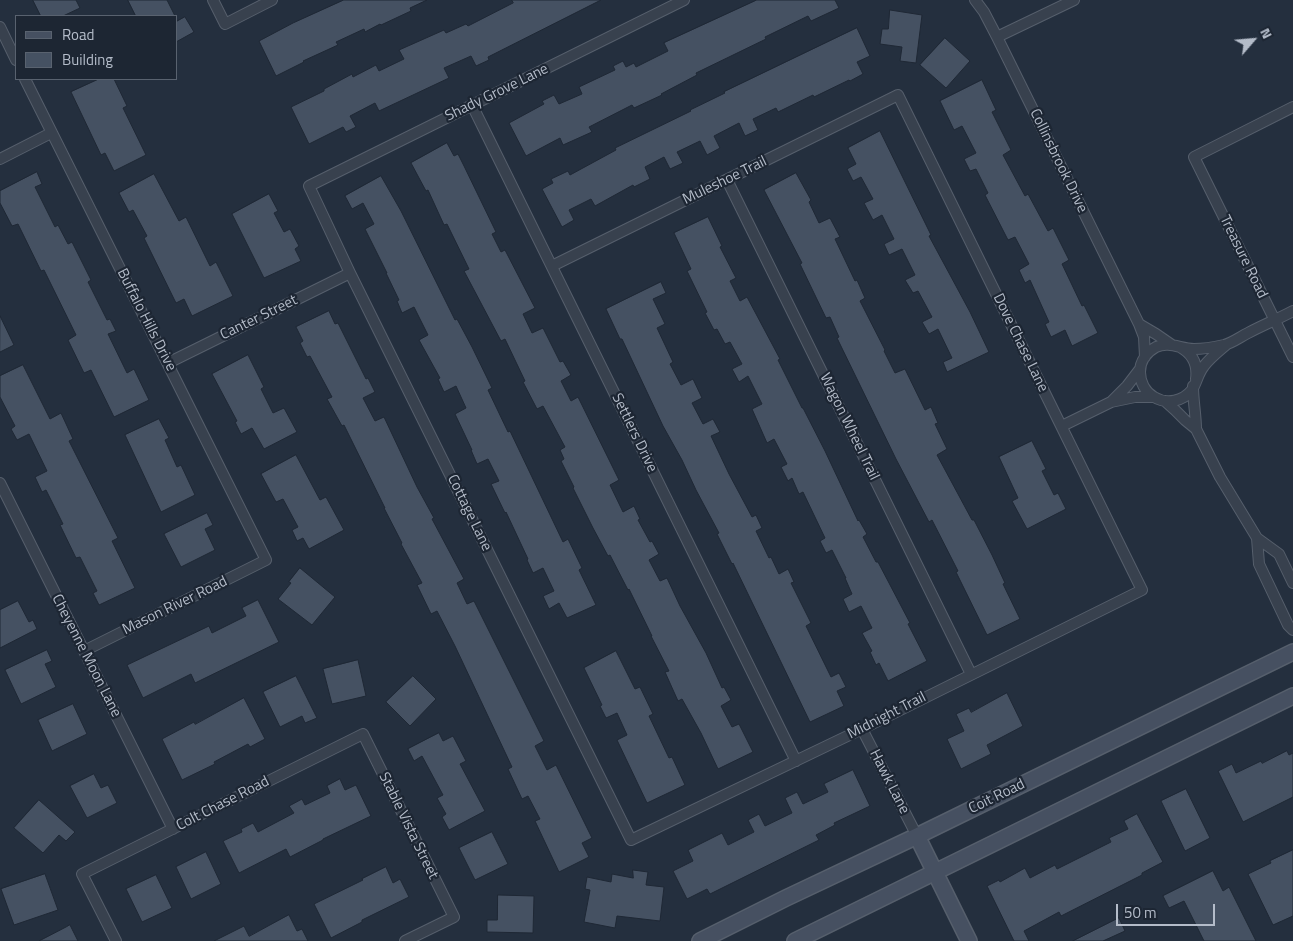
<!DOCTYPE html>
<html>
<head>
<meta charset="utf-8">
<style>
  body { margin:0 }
  #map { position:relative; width:1293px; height:941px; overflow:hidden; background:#242f3e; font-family:"Titillium Web",sans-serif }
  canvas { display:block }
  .legend { position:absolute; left:15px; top:15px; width:162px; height:65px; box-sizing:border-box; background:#1d2633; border:1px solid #59626f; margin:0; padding:6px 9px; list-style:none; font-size:15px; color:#b4bcc9 }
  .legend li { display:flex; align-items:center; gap:10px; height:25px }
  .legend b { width:25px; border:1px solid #59626f }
  .north { position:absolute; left:1228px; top:15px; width:50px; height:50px; -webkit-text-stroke:4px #1d2633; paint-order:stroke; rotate:63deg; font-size:14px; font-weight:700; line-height:20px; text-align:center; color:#b4bcc9 }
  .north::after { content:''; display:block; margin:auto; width:18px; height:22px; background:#b4bcc9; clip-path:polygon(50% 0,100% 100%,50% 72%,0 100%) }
  .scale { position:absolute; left:1116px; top:904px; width:99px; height:22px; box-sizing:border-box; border:2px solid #b4bcc9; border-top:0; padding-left:6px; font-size:15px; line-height:18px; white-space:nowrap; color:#b4bcc9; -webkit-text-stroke:4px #1d2633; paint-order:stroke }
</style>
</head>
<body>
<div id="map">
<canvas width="1293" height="941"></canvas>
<ul class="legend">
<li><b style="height:6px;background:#465061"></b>Road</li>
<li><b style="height:14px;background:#455162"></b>Building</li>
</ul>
<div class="north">N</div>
<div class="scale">50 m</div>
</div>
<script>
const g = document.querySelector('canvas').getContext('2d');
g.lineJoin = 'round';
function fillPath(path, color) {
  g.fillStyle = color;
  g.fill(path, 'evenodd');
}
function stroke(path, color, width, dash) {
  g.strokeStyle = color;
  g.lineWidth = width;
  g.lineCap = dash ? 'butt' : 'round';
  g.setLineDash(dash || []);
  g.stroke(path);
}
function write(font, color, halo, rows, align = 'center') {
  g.font = font + ' "Titillium Web",sans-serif';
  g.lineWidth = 4.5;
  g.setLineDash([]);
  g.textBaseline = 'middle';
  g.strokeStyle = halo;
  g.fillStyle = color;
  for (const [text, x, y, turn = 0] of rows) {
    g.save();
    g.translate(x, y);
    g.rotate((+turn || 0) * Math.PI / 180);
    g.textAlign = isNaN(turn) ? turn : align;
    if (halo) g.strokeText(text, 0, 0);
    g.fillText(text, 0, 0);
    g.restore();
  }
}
const building = new Path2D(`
  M33 0H76L80 8 63 16H41Z
  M128 0H167L175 16H136Z
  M344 0H427L410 8 411 11 381 25 380 24 365 32 364 29 336 42 338 45 303 61 304 62 276 76 259 41 293 23Z
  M512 0H601L488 57 489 60 476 66 471 56 444 68 449 78 379 111 375 103 350 116 356 127 346 132 343 127 309 144 291 107 324 91V89L352 74 353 77 376 65 379 71 404 59 399 50 444 30 446 33 466 24 468 26 513 3Z
  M757 0H835L839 8 811 21 808 16 765 37 766 39 696 73 697 75 661 94 662 95 634 108 632 105 589 127 592 132 563 145 560 138 526 156 509 123 544 104 542 101 554 95 559 104 582 94 579 87 615 70 613 66 623 61 626 67 634 63 636 67 668 51 664 43Z
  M890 10 922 15 916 63 900 61 902 47 880 44 882 29H888Z
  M185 17 194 32 176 42V22Z
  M857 28 870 56 857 62 863 74 850 81 849 80 814 97 813 95 778 112 776 108 753 119 758 130 745 136 739 123 714 136 720 148 707 155 700 141 677 152 683 163 670 169 664 157 645 167 650 179 634 187 633 185 595 206 591 199 569 210 574 220 562 227 542 189 553 183 551 179 568 171 570 175 616 150 615 148 691 111 690 110 725 93 724 92Z
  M945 38 970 61 946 88 920 65Z
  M99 79H114L127 106 123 108 146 155 114 171 105 153 101 155 71 92Z
  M982 80 996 110 992 112 1011 150 1003 155 1025 196 1028 194 1048 231 1053 228 1069 260 1062 264 1082 306 1084 305 1098 333 1072 346 1065 330 1051 337 1045 324 1049 322 1030 280 1025 283 1019 270 1029 264 1015 237 1008 240 985 195 988 193 976 169 970 171 964 159 976 153 962 126 954 130 940 101Z
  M880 131 931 235 929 236 970 312 989 352 947 372 943 362 952 358 938 329 929 334 922 322 932 317 918 291 913 293 905 280 915 275 902 249 889 255 884 244 894 239 882 215 873 220 864 203 873 199 861 177 853 181 847 169 856 164 848 148Z
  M447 143 454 156 458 154 464 166 496 232 492 234 501 252 505 250 535 308 523 314 532 333 543 328 560 362 563 361 571 375 561 381 571 401 578 397 619 480 610 485 623 512 634 506 640 519 638 520 650 542 652 541 659 554 649 560 660 581 667 578 680 606 706 653 722 688 724 687 731 700 721 706 732 727 739 724 753 752 718 769 701 733 682 699 678 701 665 672 669 671 651 636H652L629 589 628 590 610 555 608 556 593 528 573 488 574 487 561 461 564 459 560 450 565 447 543 406 537 409 523 382 525 381 505 339 501 341 464 271 469 269 447 224 444 225 428 190 426 191 411 163Z
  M37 172 42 184 35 187 55 227 58 225 68 244 72 242 91 280 88 282 107 320 110 319 116 331 108 334 127 373 134 369 149 400 114 417 91 370 84 373 68 340 76 335 44 270 41 271 18 224 12 226 0 203V191Z
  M796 173 811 200 809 202 819 223 830 218 840 237 835 239 855 281 857 280 865 298 860 301 885 350 884 351 895 373 905 369 925 410 931 407 938 423 935 424 947 449 937 455 972 520H974L992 555 1005 583 1003 584 1020 619 987 635 956 572 958 571 932 520 929 522 896 459 837 338 839 337 830 317 826 318 800 264 802 263 764 190Z
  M154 174 179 221 186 217 210 266 216 262 233 296 192 316 184 299 176 303 144 238 147 236 133 210 129 212 119 193Z
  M381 176 401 211 455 320 457 319 472 347 492 388 488 390 508 432 510 431 563 542 568 539 582 568 579 570 596 605 567 618 559 603 549 609 543 596 554 591 543 568 533 573 527 560 528 559 506 512 505 513 491 484 499 481 488 459 477 464 471 450H472L455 414 466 408 456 386 444 392 438 379 440 378 419 340 428 335 414 307 402 313 397 301 399 300 386 273H387L365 229 374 224 363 203 352 209 345 196Z
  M269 194 278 211 274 213 284 232 290 229 299 246 295 249 301 261 264 278 232 214Z
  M708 217 722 246 720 247 736 278 730 281 740 301 747 297 780 359 778 360 802 408H803L825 451 858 521 859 520 867 534 863 537 876 562H878L910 623 908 624 927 661 888 681 879 663 876 665 870 652 872 651 862 633 872 628 861 606 849 612 843 599 852 594 845 578H846L832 550 826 553 820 541 825 538 803 492 799 494 792 478 788 481 781 467 787 464 774 439 767 443 752 409 762 404 748 376 739 382 732 369 742 364 730 342 725 344 717 329 714 330 705 313 707 312 687 271 691 269 674 233Z
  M661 282 666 293 653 299 665 324 657 328 673 362 670 364 681 385 693 379 702 398 692 403 703 424 713 419 720 432 711 436 729 474 752 517 756 515 762 528 756 531 769 558 771 557 779 574 788 569 794 582 791 583 811 623 806 626 831 677 839 673 846 687 837 691 844 706 810 722 733 563 732 564 717 534 719 533 696 490 682 460 663 426 622 339H620L606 309Z
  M329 311 335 324 338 323 366 379 368 378 375 392 363 398 375 421 384 417 417 487 434 518 432 519 464 579 457 583 467 604 474 601 544 741 535 746 547 770 556 765 592 838 582 843 589 857 559 872 535 821 540 819 528 796 522 799 508 769 512 767 455 646 437 611 431 614 417 585 422 583 401 544 402 543 384 508H385L344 425 342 426 327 399 332 397 310 356 307 357 300 343 303 341 296 327Z
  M0 316 14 345 0 352Z
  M248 355 264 387 261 389 273 413 284 408 297 432 264 449 252 428 241 434 235 422 237 421 212 374Z
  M23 365 50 419 61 413 73 439 69 441 118 538 112 541 135 588 99 605 93 593 97 591 80 557 76 558 60 525 63 524 46 490 42 492 35 477 47 471 29 434 17 440 11 429 15 426 0 397V376Z
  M159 419 169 438 165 440 177 467 181 465 195 495 161 512 125 435Z
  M1032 441 1046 469 1042 471 1054 495 1058 493 1066 509 1027 529 1012 501 1018 498 999 457Z
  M296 455 320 500 326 497 344 530 309 549 303 538 297 541 292 530 298 527 283 499 276 502 261 474Z
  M207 513 213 525 205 529 215 550 181 567 164 534Z
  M300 568 335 597 312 625 278 599 291 583 289 582Z
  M258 600 279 642 195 683 191 674 143 698 127 665 209 626 212 633 246 616 242 608Z
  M18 601 29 622 33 620 37 629 0 648V610Z
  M47 650 52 661 45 664 56 687 21 704 5 670Z
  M616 651 635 689 640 687 653 714 649 716 669 758 672 757 685 785 647 803 617 740 627 735 617 713 606 718 600 706 602 705 584 668Z
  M358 660 366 696 332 704 323 669Z
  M296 676 317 718 305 723 302 716 280 727 263 692Z
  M413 676 436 699 410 726 386 702Z
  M1007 693 1023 726 987 745 991 754 961 769 947 739 964 731 956 714 969 708 971 712Z
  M244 698 265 739 250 747 248 744 214 762 215 764 182 780 162 739 194 722 195 724Z
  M73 704 87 734 52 751 38 720Z
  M439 733 443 741 453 736 466 761 460 764 485 811 449 830 442 817 446 814 437 798 443 795 422 756 414 761 408 749Z
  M1287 751 1289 755 1293 753V797L1243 822 1218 771 1232 764 1236 773 1261 761 1262 763Z
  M853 770 870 806 834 823 835 825 816 835 819 840 710 894 707 889 687 899 673 871 693 861 688 850 722 833 728 845 754 832 748 820 759 814 765 826 792 813 785 798 797 792 803 804 828 792 824 784Z
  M94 774 101 788 108 785 117 803 87 818 70 786Z
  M340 779 345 790 356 785 371 816 323 839V840L290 857 286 849 239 873 223 841 242 832 241 829 253 823 258 832 294 813 289 806 302 799 305 805 330 793 327 786Z
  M1186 789 1210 838 1185 851 1161 801Z
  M39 800 75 832 66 841 59 835 43 853 14 828Z
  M1137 814 1163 862 1142 873V875L1061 916 1059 912 1024 931 1029 941H1014L987 886 999 880 1000 882 1025 868 1030 878 1055 865 1057 869 1111 842 1109 838 1128 829 1124 821Z
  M492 832 508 864 475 880 459 848Z
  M1293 850V916L1273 925 1248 874 1271 863 1270 861Z
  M206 852 221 884 191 899 176 867Z
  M386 867 393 883 400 879 409 897 362 920V922L331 938 314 904 363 880 362 879Z
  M633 870 648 872 646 885 664 887 660 921 617 916 615 928 584 922 590 890 585 889 587 877 611 882 612 874 633 878Z
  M1213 871 1223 891 1229 887 1256 941H1204L1184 901 1169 908 1163 896Z
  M45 874 58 910 14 925 1 889Z
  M156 875 172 908 142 922 126 889Z
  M498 895 534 896 533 933 487 932V920H497Z
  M289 915 297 931 302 929 308 941H214L244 926 249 936Z
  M1119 918 1125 931 1103 941H1073Z
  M70 925 78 941H39L66 927Z`);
const street = new Path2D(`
  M213 0 225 24 272 0
  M975 0 984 12 997 37 1139 324 1144 337 1145 357
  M0 27 16 60
  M997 37 1074 0
  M25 79 266 560 84 651
  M472 105 796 761
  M1293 107 1194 157 1293 357
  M0 159 51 133
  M727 180 971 674
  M552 266 898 95 1142 590 862 729 631 840 350 273 309 186 684 0
  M1139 324 1156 334 1172 345
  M1226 345C1219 351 1210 358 1204 366 1198 373 1197 382 1192 390 1183 401 1167 405 1154 397 1145 392 1140 382 1140 372 1140 361 1147 352 1156 347 1169 341 1181 349 1194 349 1203 349 1215 347 1224 345 1232 343 1240 337 1248 333 1263 325 1278 319 1293 311
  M1180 347C1193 354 1198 365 1196 379
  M168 363 350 273
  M1193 386C1193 401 1196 415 1196 429
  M1112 401 1127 386 1140 369
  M1165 401 1175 410 1185 420 1196 429 1220 477 1257 538 1279 554 1293 583
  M1062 426 1111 402 1135 397H1153
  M0 483 173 829
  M1257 538 1259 564 1288 625 1293 630
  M862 729 917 836
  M116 941 82 874 363 734 454 917 405 941`);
const secondary = new Path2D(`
  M917 836 969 941
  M700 941 786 898 917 836 1293 652
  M795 941 1293 696`);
const streetNames = [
  ["Shady Grove Lane",497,93,-26],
  ["Collinsbrook Drive",1058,161,64],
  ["Muleshoe Trail",725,181,-26],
  ["Treasure Road",1243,257,64],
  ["Canter Street",259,318,-26],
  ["Buffalo Hills Drive",146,320,63],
  ["Dove Chase Lane",1020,343,64],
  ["Wagon Wheel Trail",849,427,64],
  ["Settlers Drive",634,433,64],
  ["Cottage Lane",469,513,64],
  ["Mason River Road",175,606,-26],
  ["Cheyenne Moon Lane",86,656,63],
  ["Midnight Trail",887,716,-27],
  ["Hawk Lane",889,782,63],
  ["Coit Road",997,797,-26],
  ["Colt Chase Road",223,804,-27],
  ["Stable Vista Street",408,826,64]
];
fillPath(building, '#455162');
stroke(building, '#1f2835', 1);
stroke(street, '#565f6c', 12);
stroke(secondary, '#565f6c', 18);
stroke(street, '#38414e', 10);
stroke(secondary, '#465061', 15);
write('15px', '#b4bcc9', '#1d2633', streetNames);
</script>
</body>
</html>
